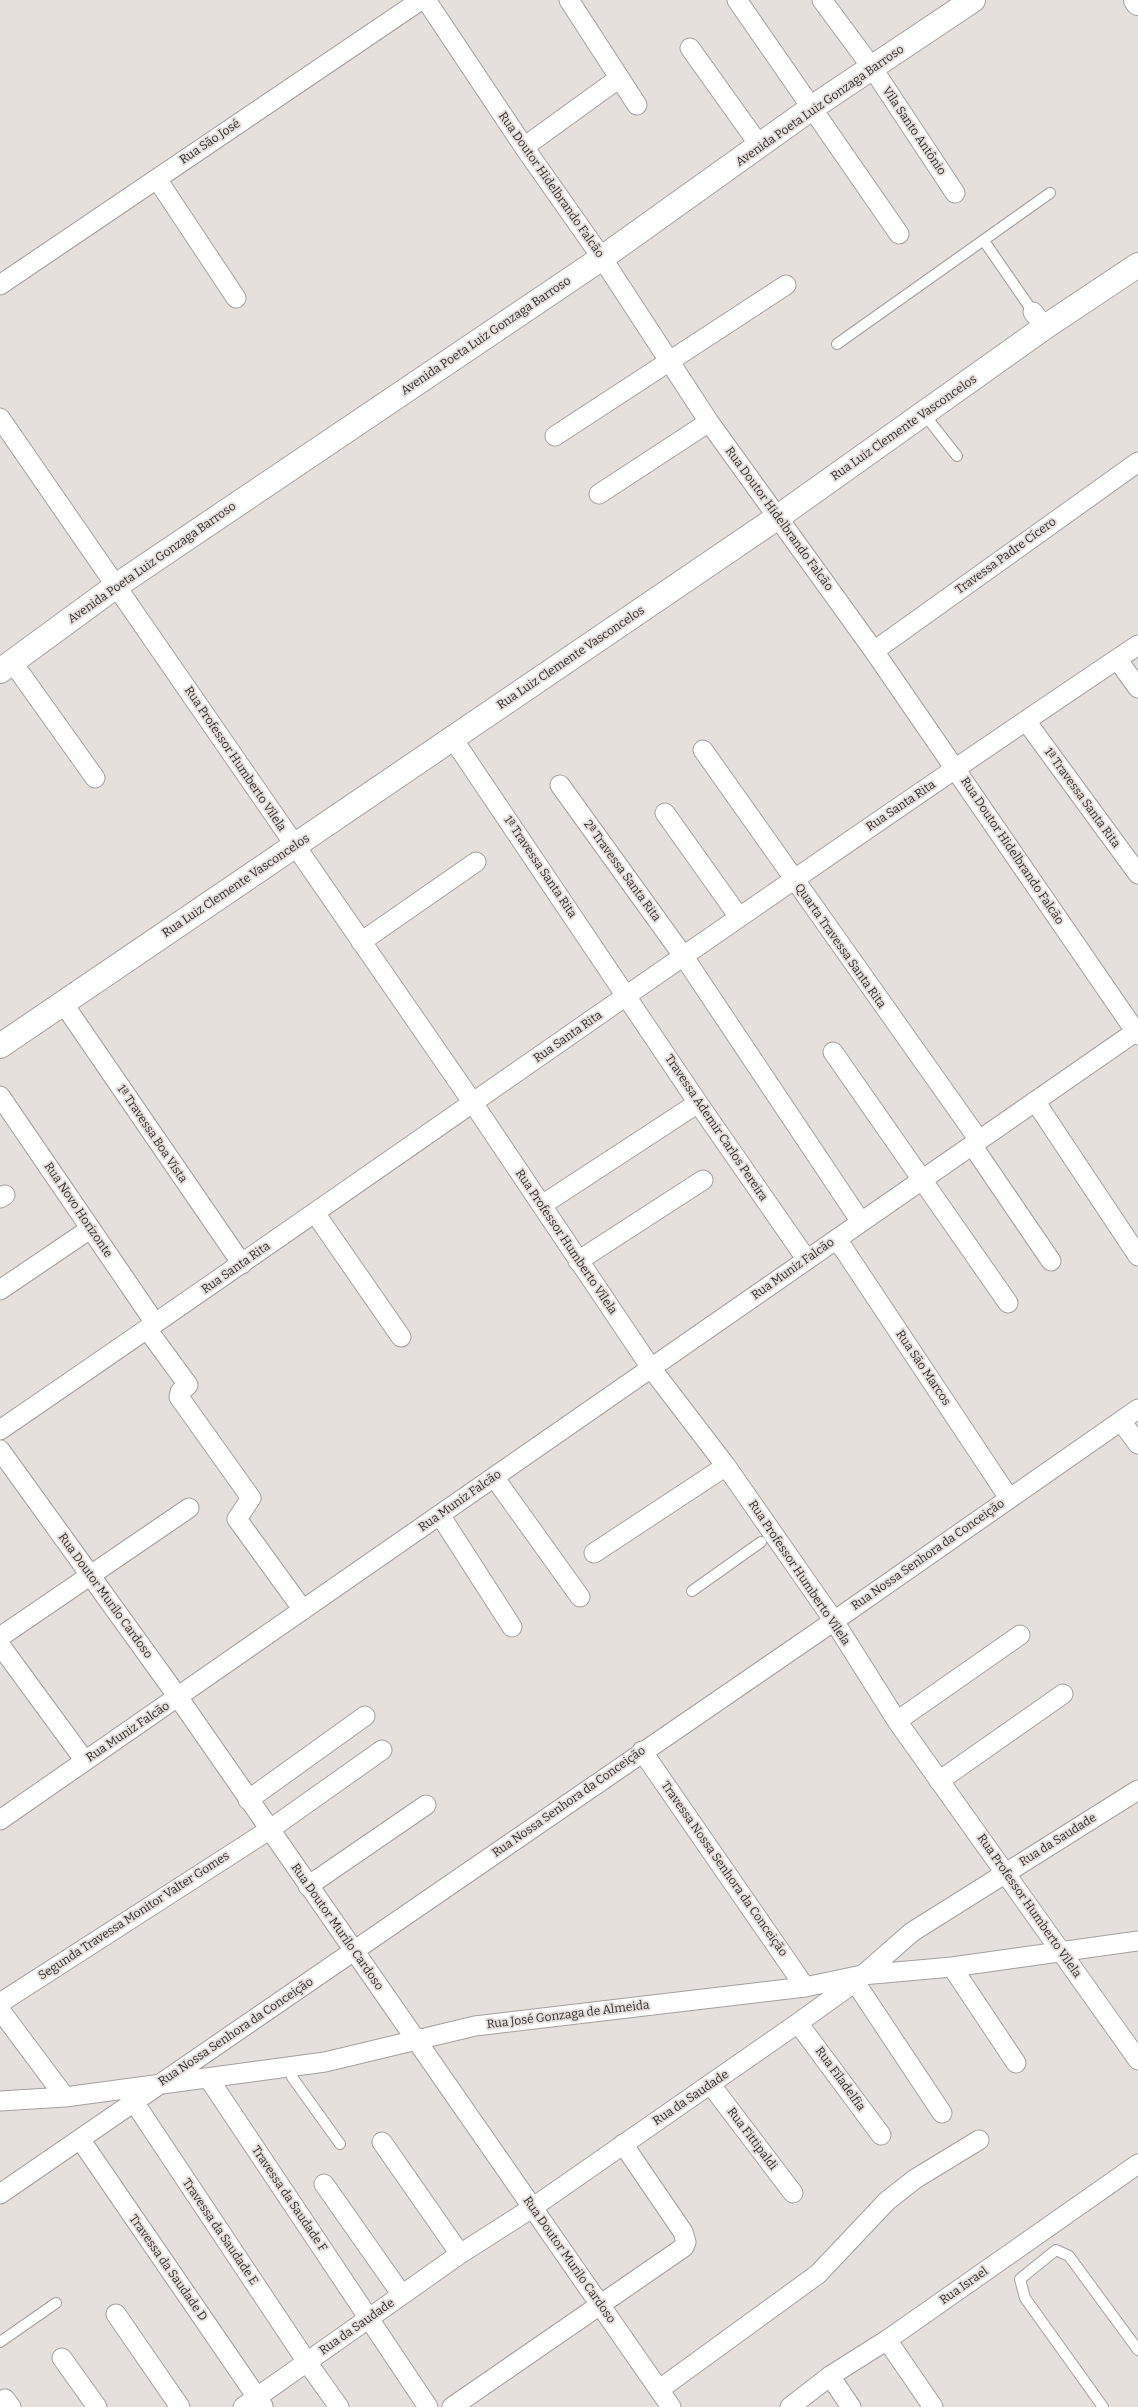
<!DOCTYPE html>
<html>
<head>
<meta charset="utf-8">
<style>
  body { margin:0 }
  canvas { display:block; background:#e6e0dd }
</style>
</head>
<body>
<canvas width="1138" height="2407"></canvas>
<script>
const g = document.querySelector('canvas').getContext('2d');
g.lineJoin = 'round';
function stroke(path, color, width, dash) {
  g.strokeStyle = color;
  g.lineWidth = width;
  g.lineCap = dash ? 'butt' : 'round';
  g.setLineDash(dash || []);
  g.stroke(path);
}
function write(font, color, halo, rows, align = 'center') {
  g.font = font + ' Bitter,serif';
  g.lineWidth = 4;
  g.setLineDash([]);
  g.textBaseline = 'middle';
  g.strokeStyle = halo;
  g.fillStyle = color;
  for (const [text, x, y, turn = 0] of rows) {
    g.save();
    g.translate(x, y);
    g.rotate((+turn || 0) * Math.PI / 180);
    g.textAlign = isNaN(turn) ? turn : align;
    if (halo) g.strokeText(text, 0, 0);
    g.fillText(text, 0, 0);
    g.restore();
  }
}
const service = new Path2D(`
  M984 241 1033 312
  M837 344 1050 193
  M924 414 957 456
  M692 1591 761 1542
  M292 2077 340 2144
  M0 2342 56 2303
  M1103 2407 1025 2298 1020 2279 1056 2250 1069 2256 1138 2350`);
const minor = new Path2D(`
  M426 0 524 147 602 258 709 422 874 651 1138 1035
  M569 0 637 105
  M737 0 899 234
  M822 0 873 69 955 193
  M690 48 760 146
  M524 147 618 79
  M157 179 236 298
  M0 285 421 0
  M1033 312 1045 327
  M0 418 473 1103 651 1368 726 1466 834 1621 897 1721 1138 2060
  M555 436 786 285
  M599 494 709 422
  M874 651 1138 462
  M1117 659 1138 688
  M13 663 95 778
  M1026 721 1138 874
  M453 739 698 1103 807 1260
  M703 750 979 1140
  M560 785 684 957 861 1222
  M665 813 739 917
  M361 942 476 862
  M63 1003 242 1264
  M833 1052 1008 1303
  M0 1096 155 1323
  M1035 1101 1138 1256
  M972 1145 1051 1261
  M0 1198 5 1195
  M542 1205 698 1103
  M315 1213 401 1337
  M837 1239 1009 1498
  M578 1261 703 1180
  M0 1290 90 1229
  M147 1329 188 1385 180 1392 179 1397 251 1498 237 1519 303 1610
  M1121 1421 1138 1444
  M0 1430C380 1170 755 902 1138 645
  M0 1450 178 1697 671 2407
  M494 1477 580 1597
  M440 1515 512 1627
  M594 1553 726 1466
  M0 1637 189 1508
  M0 1645 85 1761
  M897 1721 1020 1635
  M642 1751 805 1987
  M939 1781 1063 1694
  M248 1800 365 1716
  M0 1820 1138 1030
  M308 1886 426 1805
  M952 1967 1016 2063
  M855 1982 942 2113
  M0 2003 269 1830 382 1750
  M0 2010 65 2097
  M798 2023 881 2135
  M209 2079 428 2407
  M711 2085 793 2193
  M0 2101 65 2097 325 2062 475 2026 805 1987 862 1975 952 1967 1138 1941
  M134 2102 307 2362 339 2407
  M80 2139 263 2406
  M382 2142 460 2254
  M324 2184 402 2295
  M0 2194 834 1621 1138 1409
  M116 2314 180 2407
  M887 2340 933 2407
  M62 2358 97 2407
  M830 2376 851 2407
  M660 2389 818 2274 887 2201 915 2179 979 2140
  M5 2399 11 2407
  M243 2407 460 2254 532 2208 798 2023 855 1982 912 1932 1138 1790
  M452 2407 684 2247 686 2242 683 2232 623 2144
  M790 2407 830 2376 887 2340 1138 2164`);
const tertiary = new Path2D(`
  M1136 0 1138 3
  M0 671 116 586 602 258 813 107 973 0
  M0 1046 778 517 1045 327 1138 265`);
const streetNames = [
  ["Avenida Poeta Luiz Gonzaga Barroso",820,106,-35],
  ["Vila Santo Antônio",914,131,56],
  ["Rua São José",210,142,-34],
  ["Rua Doutor Hidelbrando Falcão",551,185,55],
  ["Avenida Poeta Luiz Gonzaga Barroso",486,336,-34],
  ["Rua Luiz Clemente Vasconcelos",904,428,-35],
  ["Rua Doutor Hidelbrando Falcão",779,519,54],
  ["Travessa Padre Cícero",1006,556,-36],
  ["Avenida Poeta Luiz Gonzaga Barroso",152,563,-35],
  ["Rua Luiz Clemente Vasconcelos",571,658,-34],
  ["Rua Professor Humberto Vilela",235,759,56],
  ["1ª Travessa Santa Rita",1082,798,54],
  ["Rua Santa Rita",901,806,-34],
  ["Rua Doutor Hidelbrando Falcão",1012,851,56],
  ["1ª Travessa Santa Rita",540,867,56],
  ["2ª Travessa Santa Rita",622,871,54],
  ["Rua Luiz Clemente Vasconcelos",236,886,-34],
  ["Quarta Travessa Santa Rita",840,946,55],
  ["Rua Santa Rita",568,1037,-35],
  ["Travessa Ademir Carlos Pereira",716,1128,56],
  ["1ª Travessa Boa Vista",152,1134,56],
  ["Rua Novo Horizonte",78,1210,56],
  ["Rua Professor Humberto Vilela",566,1242,56],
  ["Rua Santa Rita",236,1268,-35],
  ["Rua Muniz Falcão",793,1269,-35],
  ["Rua São Marcos",923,1368,56],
  ["Rua Muniz Falcão",460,1501,-35],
  ["Rua Nossa Senhora da Conceição",928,1555,-35],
  ["Rua Professor Humberto Vilela",799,1573,56],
  ["Rua Doutor Murilo Cardoso",105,1596,54],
  ["Rua Muniz Falcão",128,1732,-34],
  ["Rua Nossa Senhora da Conceição",569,1802,-35],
  ["Rua da Saudade",1058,1840,-32],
  ["Travessa Nossa Senhora da Conceição",724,1869,55],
  ["Rua Professor Humberto Vilela",1029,1906,55],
  ["Segunda Travessa Monitor Valter Gomes",134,1916,-33],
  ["Rua Doutor Murilo Cardoso",337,1927,55],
  ["Rua José Gonzaga de Almeida",568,2015,-7],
  ["Rua Nossa Senhora da Conceição",236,2032,-34],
  ["Rua Filadelfia",840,2079,54],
  ["Rua da Saudade",691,2098,-34],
  ["Rua Fittipaldi",752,2139,53],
  ["Travessa da Saudade F",289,2199,56],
  ["Travessa da Saudade E",220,2232,56],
  ["Rua Doutor Murilo Cardoso",569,2260,55],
  ["Travessa da Saudade D",168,2268,55],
  ["Rua Israel",964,2286,-35],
  ["Rua da Saudade",357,2327,-35]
];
stroke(service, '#a59f9d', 12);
stroke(minor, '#a59f9d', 21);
stroke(tertiary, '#a59f9d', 26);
stroke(service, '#fff', 10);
stroke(minor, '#fff', 19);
stroke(tertiary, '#fff', 24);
write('12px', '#2e2b2a', '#e6e0dd', streetNames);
</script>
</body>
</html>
